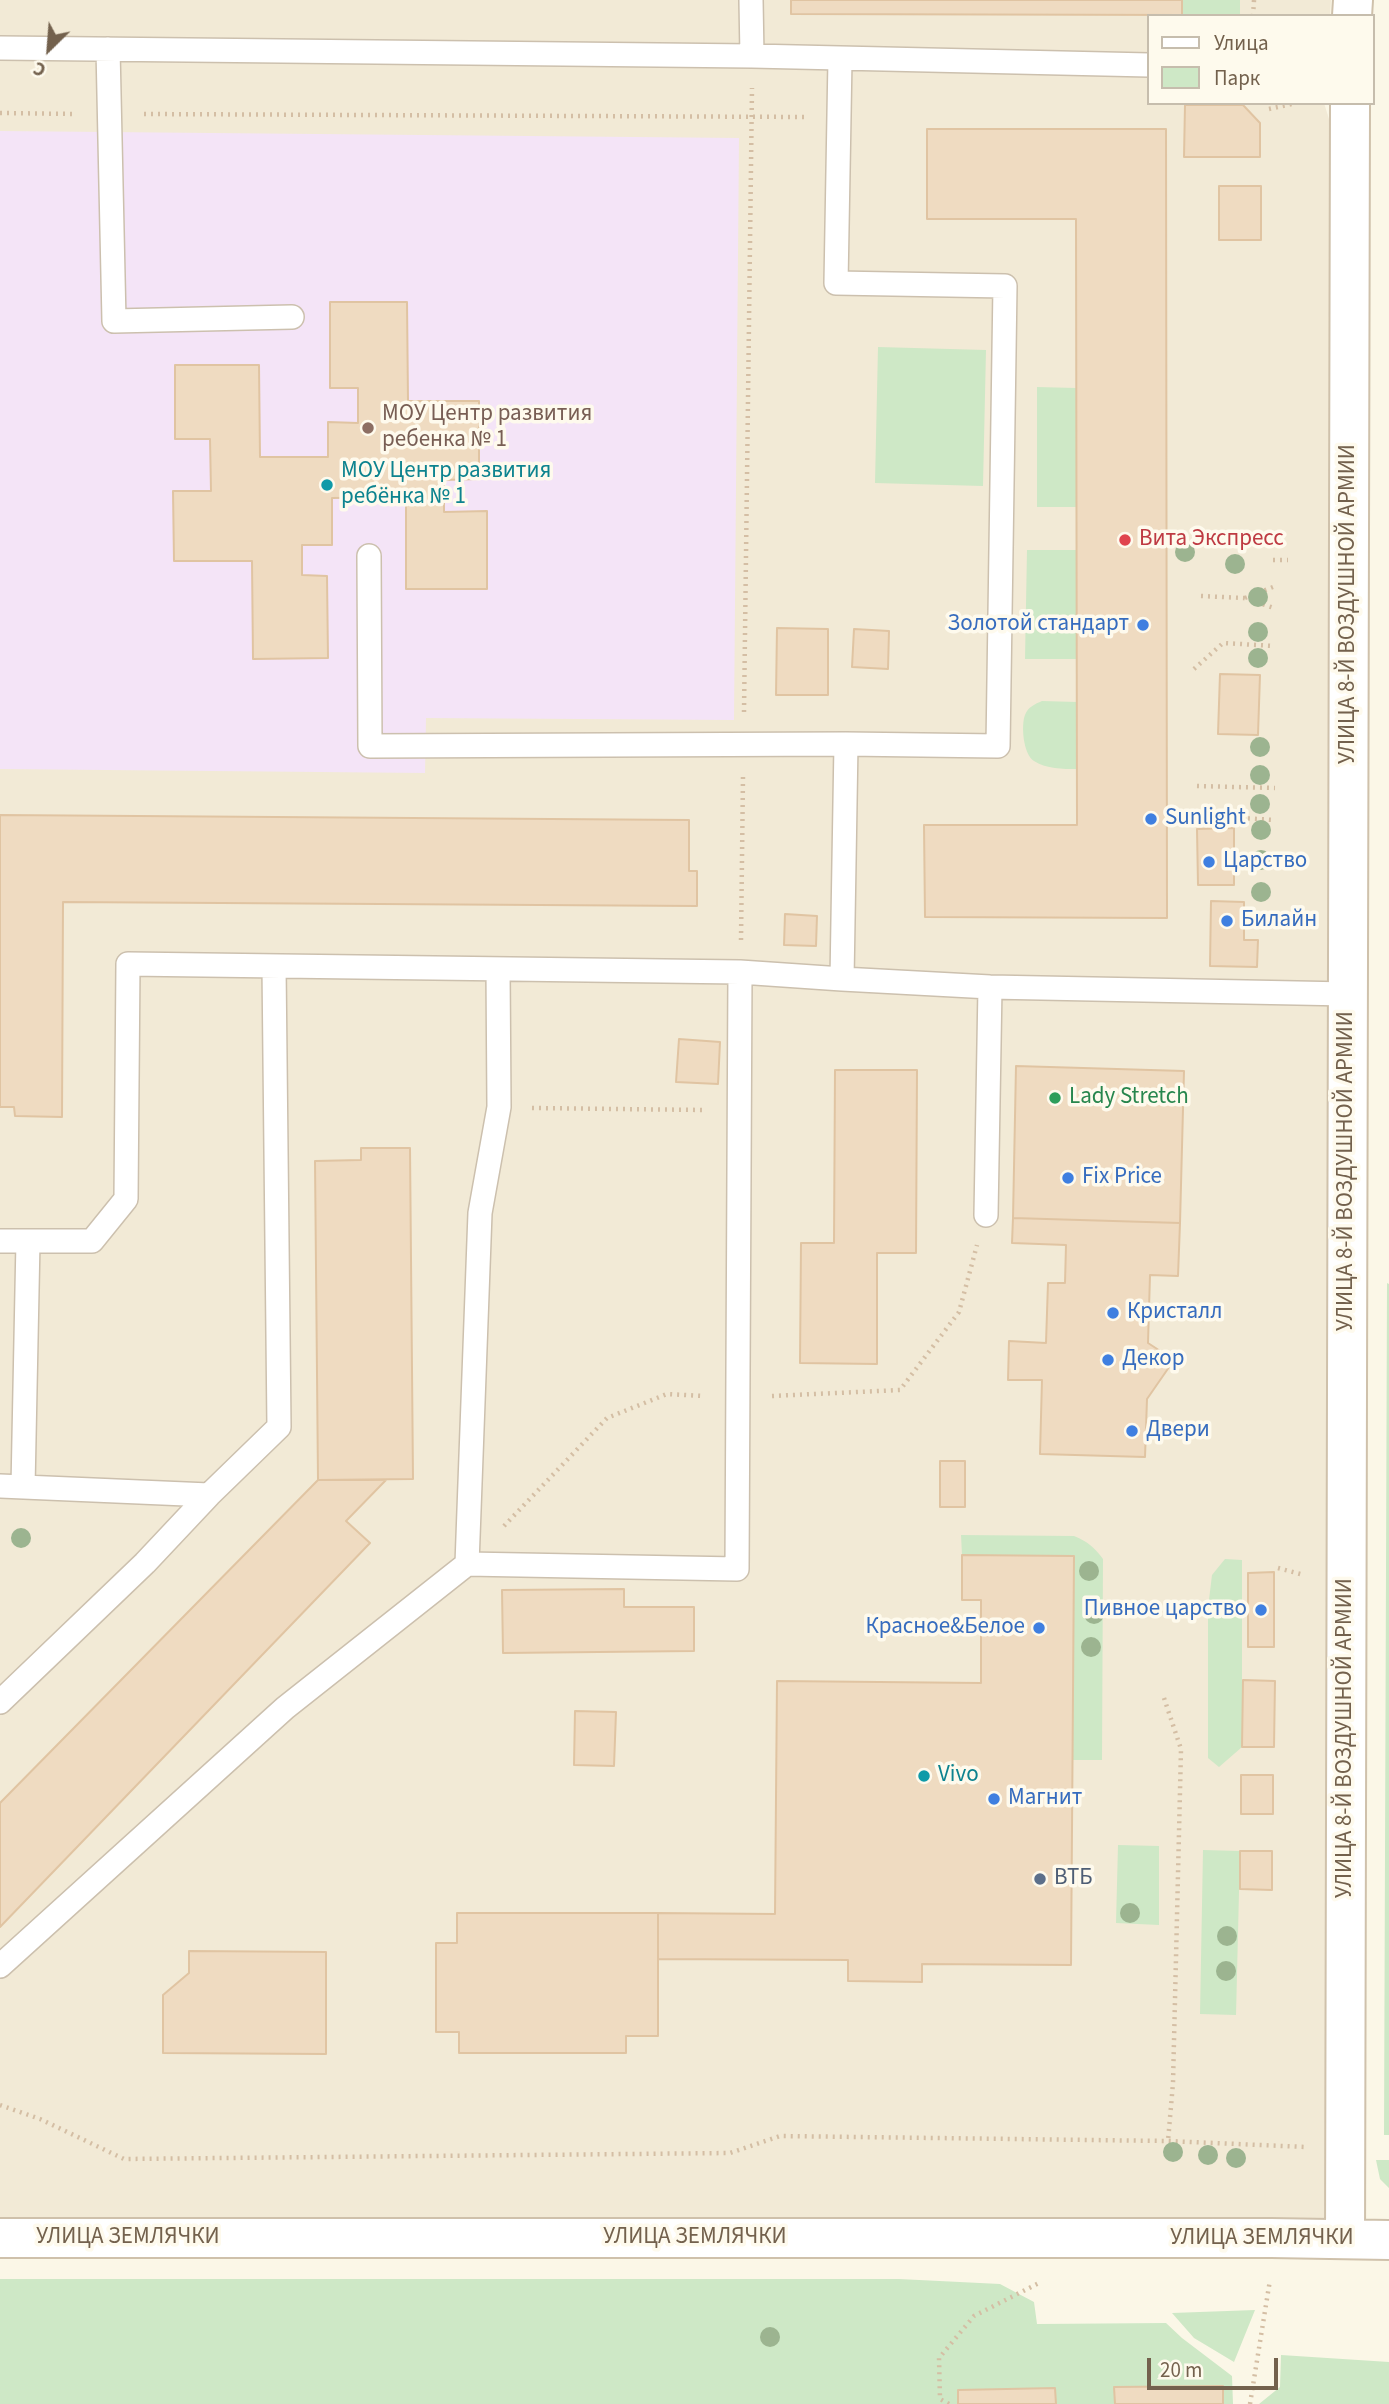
<!DOCTYPE html>
<meta charset="utf-8">
<style>
body{margin:0}
#map{position:relative;width:1389px;height:2404px;overflow:hidden;background:#fbf7e7;font-family:"Source Sans 3",sans-serif}
canvas{display:block}
.legend{position:absolute;left:1147px;top:14px;width:228px;height:91px;box-sizing:border-box;background:#fefaed;border:2px solid #c6bdad;margin:0;padding:9px 12px;list-style:none;font-size:21px;color:#73614d}
.legend li{display:flex;align-items:center;gap:14px;height:35px}
.legend b{width:35px;border:2px solid #c6bdad}
.north{position:absolute;left:14px;top:14px;width:70px;height:70px;-webkit-text-stroke:5px #fefaed;paint-order:stroke;rotate:205deg;font-size:19px;font-weight:700;line-height:28px;text-align:center;color:#73614d}
.north::after{content:'';display:block;margin:auto;width:24px;height:32px;background:#73614d;clip-path:polygon(50% 0,100% 100%,50% 72%,0 100%)}
.scale{position:absolute;left:1147px;top:2358px;width:131px;height:32px;box-sizing:border-box;border:4px solid #73614d;border-top:0;padding-left:9px;font-size:21px;line-height:24px;white-space:nowrap;color:#73614d;-webkit-text-stroke:5px #fefaed;paint-order:stroke}
</style>
<div id="map">
<canvas width="1389" height="2404"></canvas>
<ul class="legend">
<li><b style="height:9px;background:#fff"></b>Улица</li>
<li><b style="height:19px;background:#cee8c6"></b>Парк</li>
</ul>
<div class="north">С</div>
<div class="scale">20 m</div>
</div>
<script>
const g = document.querySelector('canvas').getContext('2d');
g.lineJoin = 'round';
function fill(path, color) {
  g.fillStyle = color;
  g.fill(path, 'evenodd');
}
function trace(path, color, width, dash) {
  g.strokeStyle = color;
  g.lineWidth = width;
  g.lineCap = dash ? 'butt' : 'round';
  g.setLineDash(dash || []);
  g.stroke(path);
}
function label(font, color, halo, rows, align = 'center') {
  g.font = font + ' "Source Sans 3",sans-serif';
  g.lineWidth = 7;
  g.setLineDash([]);
  g.textBaseline = 'middle';
  g.strokeStyle = halo;
  g.fillStyle = color;
  for (const [text, x, y, turn = 0] of rows) {
    g.save();
    g.translate(x, y);
    g.rotate((+turn || 0) * Math.PI / 180);
    g.textAlign = isNaN(turn) ? turn : align;
    if (halo) g.strokeText(text, 0, 0);
    g.fillText(text, 0, 0);
    g.restore();
  }
}
fill(new Path2D(`
 M 0,0 L 1331,0 L 1330,16 L 1149,16 L 1149,103 L 1324,103 L 1329,119 L 1350,561 L 1345,2239 L 0,2238 Z`), '#f2ead6');
fill(new Path2D(`
 M 0,131 L 739,138 L 734,720 L 426,718 L 425,773 L 0,769 Z`), '#f4e4f7');
fill(new Path2D(`
 M 1182,0 L 1240,0 L 1240,16 L 1182,16 Z
 M 878,347 L 986,350 L 983,486 L 875,483 Z
 M 1037,387 L 1076,388 L 1076,507 L 1037,507 Z
 M 1027,550 L 1076,550 L 1077,659 L 1025,659 Z
 M 1042,701 L 1077,702 L 1077,769 C 1062,769 1047,769 1034,761 C 1023,754 1021,725 1025,715 C 1028,707 1035,704 1042,701 Z
 M 1387,1283 L 1389,1284 L 1389,2135 L 1384,2135 Z
 M 961,1535 L 1074,1536 C 1087,1541 1095,1548 1103,1559 L 1102,1760 L 1072,1760 L 1074,1556 L 962,1555 Z
 M 1225,1559 L 1242,1560 L 1242,1747 L 1219,1767 L 1208,1758 L 1208,1608 L 1212,1575 Z
 M 1118,1845 L 1159,1846 L 1159,1925 L 1116,1923 Z
 M 1203,1850 L 1240,1851 L 1236,2015 L 1200,2014 Z
 M 1376,2160 L 1389,2160 L 1389,2188 L 1380,2179 Z
 M 0,2279 L 899,2279 L 1000,2284 L 1034,2302 L 1037,2324 L 1166,2323 L 1182,2338 L 1232,2376 L 1233,2404 L 0,2404 Z
 M 1255,2310 L 1234,2362 L 1194,2338 L 1172,2313 Z
 M 1281,2355 L 1389,2362 L 1389,2404 L 1259,2404 L 1280,2387 Z`), '#cee8c6');
const building = new Path2D(`
 M 791,0 L 1182,0 L 1182,15 L 791,14 Z
 M 1185,105 L 1243,105 L 1260,123 L 1260,157 L 1184,157 Z
 M 927,129 L 1166,129 L 1167,918 L 925,917 L 924,825 L 1077,825 L 1076,219 L 927,219 Z
 M 1219,186 L 1261,186 L 1261,240 L 1219,240 Z
 M 330,302 L 407,302 L 408,401 L 479,401 L 479,479 L 444,480 L 444,512 L 487,511 L 487,589 L 406,589 L 406,497 L 332,498 L 332,545 L 302,545 L 302,575 L 327,576 L 328,658 L 253,659 L 252,561 L 174,561 L 173,491 L 211,491 L 210,439 L 175,439 L 175,365 L 259,365 L 260,457 L 328,457 L 328,422 L 358,423 L 358,388 L 330,388 Z
 M 777,628 L 828,629 L 828,695 L 776,695 Z
 M 854,629 L 889,631 L 888,669 L 852,667 Z
 M 1220,674 L 1260,675 L 1258,735 L 1218,734 Z
 M 0,815 L 689,820 L 689,871 L 697,871 L 697,906 L 63,902 L 62,1117 L 15,1116 L 14,1107 L 0,1107 Z
 M 1234,828 L 1234,885 L 1198,885 L 1197,829 Z
 M 1211,901 L 1244,902 L 1244,940 L 1258,940 L 1257,967 L 1210,966 Z
 M 785,914 L 817,916 L 816,946 L 784,945 Z
 M 679,1039 L 720,1042 L 718,1084 L 676,1082 Z
 M 1016,1066 L 1184,1071 L 1180,1223 L 1013,1218 Z
 M 835,1070 L 917,1070 L 916,1253 L 877,1253 L 877,1364 L 800,1363 L 801,1243 L 834,1243 Z
 M 361,1148 L 410,1148 L 413,1479 L 318,1480 L 315,1161 L 361,1160 Z
 M 1013,1218 L 1180,1223 L 1178,1276 L 1150,1275 L 1148,1343 L 1174,1360 L 1147,1399 L 1145,1457 L 1040,1454 L 1042,1380 L 1008,1380 L 1009,1341 L 1046,1343 L 1048,1283 L 1065,1283 L 1066,1245 L 1012,1243 Z
 M 940,1461 L 965,1461 L 965,1507 L 940,1507 Z
 M 318,1480 L 386,1480 L 346,1521 L 370,1543 L 0,1927 L 0,1803 Z
 M 962,1555 L 1074,1556 L 1071,1965 L 922,1964 L 922,1982 L 848,1981 L 848,1960 L 658,1959 L 658,1913 L 775,1914 L 777,1681 L 981,1683 L 981,1600 L 962,1600 Z
 M 1274,1572 L 1274,1647 L 1248,1647 L 1248,1573 Z
 M 624,1589 L 624,1607 L 694,1607 L 694,1651 L 503,1653 L 502,1590 Z
 M 1243,1680 L 1275,1681 L 1274,1747 L 1242,1747 Z
 M 575,1711 L 616,1712 L 614,1766 L 574,1765 Z
 M 1241,1775 L 1273,1775 L 1273,1814 L 1241,1814 Z
 M 1240,1851 L 1272,1851 L 1272,1890 L 1240,1889 Z
 M 457,1913 L 658,1913 L 658,2036 L 626,2036 L 626,2053 L 459,2053 L 459,2032 L 436,2032 L 436,1943 L 457,1943 Z
 M 189,1951 L 326,1952 L 326,2054 L 163,2053 L 163,1995 L 189,1973 Z
 M 1223,2386 L 1223,2404 L 1115,2404 L 1114,2387 Z
 M 1055,2388 L 1056,2404 L 958,2404 L 958,2390 Z`);
fill(building, '#efdbc1');
trace(building, '#e0c4a2', 2);
const lane = new Path2D(`
 M 751,0 L 752,56 L 1149,65
 M 0,48 L 752,56
 M 108,49 L 114,321 L 292,317
 M 840,59 L 836,283 L 1005,286 L 998,746 L 846,744 L 842,979 L 990,987 L 1348,994
 M 369,556 L 370,746 L 846,744
 M 986,1215 L 990,987
 M 0,1241 L 92,1241 L 126,1199 L 128,964 L 740,972 L 842,979
 M 0,1486 L 209,1495 L 145,1563 L 0,1702
 M 23,1487 L 28,1241
 M 209,1495 L 279,1427 L 274,966
 M 467,1564 L 737,1569 L 740,972
 M 0,1966 L 285,1708 L 467,1564 L 480,1213 L 499,1107 L 498,969`);
const secondary = new Path2D(`
 M 1352,16 L 1353,0
 M 0,2238 L 1271,2238 L 1389,2240
 M 1345,2239 L 1350,103`);
trace(lane, '#ccc0ae', 26);
trace(secondary, '#cfc1ab', 42);
trace(new Path2D(`
 M 1253,16 L 1254,0
 M 1269,109 L 1296,103
 M 0,113 L 76,114
 M 144,114 L 804,117
 M 1273,560 L 1288,560
 M 1201,596 L 1244,598 L 1274,608
 M 1245,598 L 1273,587
 M 1194,669 L 1223,643 L 1274,646
 M 744,712 L 752,88
 M 1197,786 L 1275,788
 M 1206,816 L 1275,820
 M 741,940 L 743,777
 M 532,1108 L 705,1110
 M 772,1396 L 900,1390 L 959,1312 L 977,1245
 M 504,1526 L 607,1418 L 667,1394 L 704,1396
 M 1278,1568 L 1304,1575
 M 1164,1698 L 1181,1749 L 1173,2083 L 1168,2141
 M 0,2105 L 40,2119 L 124,2159 L 730,2153 L 780,2136 L 1168,2141 L 1306,2147
 M 949,2404 L 940,2399 L 939,2358 L 974,2316 L 1041,2282
 M 1250,2404 L 1270,2280`), '#d4bea4', 4.5, [2, 5]);
trace(lane, '#fff', 23);
trace(secondary, '#fff', 38);
g.fillStyle = '#9cb490';
for (const [x, y] of [
 [1185,552],
 [1235,564],
 [1258,597],
 [1258,632],
 [1258,658],
 [1260,747],
 [1260,775],
 [1260,804],
 [1261,830],
 [1261,860],
 [1261,892],
 [21,1538],
 [1089,1571],
 [1094,1614],
 [1091,1647],
 [1130,1913],
 [1227,1936],
 [1226,1971],
 [1173,2152],
 [1208,2155],
 [1236,2158],
 [770,2337]
]) {
  g.beginPath();
  g.arc(x, y, 10, 0, 2 * Math.PI);
  g.fill();
}
for (const [x, y, r, color] of [
 [368,428,7,"#8d6e63"],
 [327,485,7,"#0f9aa8"],
 [1125,540,7,"#e0444e"],
 [1143,625,7,"#3f7fe0"],
 [1151,819,7,"#3f7fe0"],
 [1209,862,7,"#3f7fe0"],
 [1227,921,7,"#3f7fe0"],
 [1055,1098,7,"#2e9e5b"],
 [1068,1178,7,"#3f7fe0"],
 [1113,1313,7,"#3f7fe0"],
 [1108,1360,7,"#3f7fe0"],
 [1132,1431,7,"#3f7fe0"],
 [1261,1610,7,"#3f7fe0"],
 [1039,1628,7,"#3f7fe0"],
 [924,1776,7,"#0f9aa8"],
 [994,1799,7,"#3f7fe0"],
 [1040,1879,7,"#5c6f8a"]
]) {
  const dot = new Path2D();
  dot.arc(x, y, r, 0, 2 * Math.PI);
  g.fillStyle = color;
  g.fill(dot);
  trace(dot, '#fefaed', 2.5);
}
label('23px', '#785e54', '#fefaed', [
 ["МОУ Центр развития",382,415],
 ["ребенка № 1",382,441]
], 'left');
label('23px', '#0d838f', '#fefaed', [
 ["МОУ Центр развития",341,472],
 ["ребёнка № 1",341,498],
 ["Vivo",938,1776]
], 'left');
label('23px', '#be3a42', '#fefaed', [
 ["Вита Экспресс",1139,540]
], 'left');
label('23px', '#73614d', '#fefaed', [
 ["УЛИЦА 8-Й ВОЗДУШНОЙ АРМИИ",1349,604,-90],
 ["УЛИЦА 8-Й ВОЗДУШНОЙ АРМИИ",1347,1171,-90],
 ["УЛИЦА 8-Й ВОЗДУШНОЙ АРМИИ",1346,1738,-90],
 ["УЛИЦА ЗЕМЛЯЧКИ",128,2238],
 ["УЛИЦА ЗЕМЛЯЧКИ",695,2238],
 ["УЛИЦА ЗЕМЛЯЧКИ",1262,2239]
]);
label('23px', '#366cbe', '#fefaed', [
 ["Золотой стандарт",1129,625,"right"],
 ["Sunlight",1165,819],
 ["Царство",1223,862],
 ["Билайн",1241,921],
 ["Fix Price",1082,1178],
 ["Кристалл",1127,1313],
 ["Декор",1122,1360],
 ["Двери",1146,1431],
 ["Пивное царство",1247,1610,"right"],
 ["Красное&Белое",1025,1628,"right"],
 ["Магнит",1008,1799]
], 'left');
label('23px', '#27864d', '#fefaed', [
 ["Lady Stretch",1069,1098]
], 'left');
label('23px', '#4e5e75', '#fefaed', [
 ["ВТБ",1054,1879]
], 'left');
</script>
